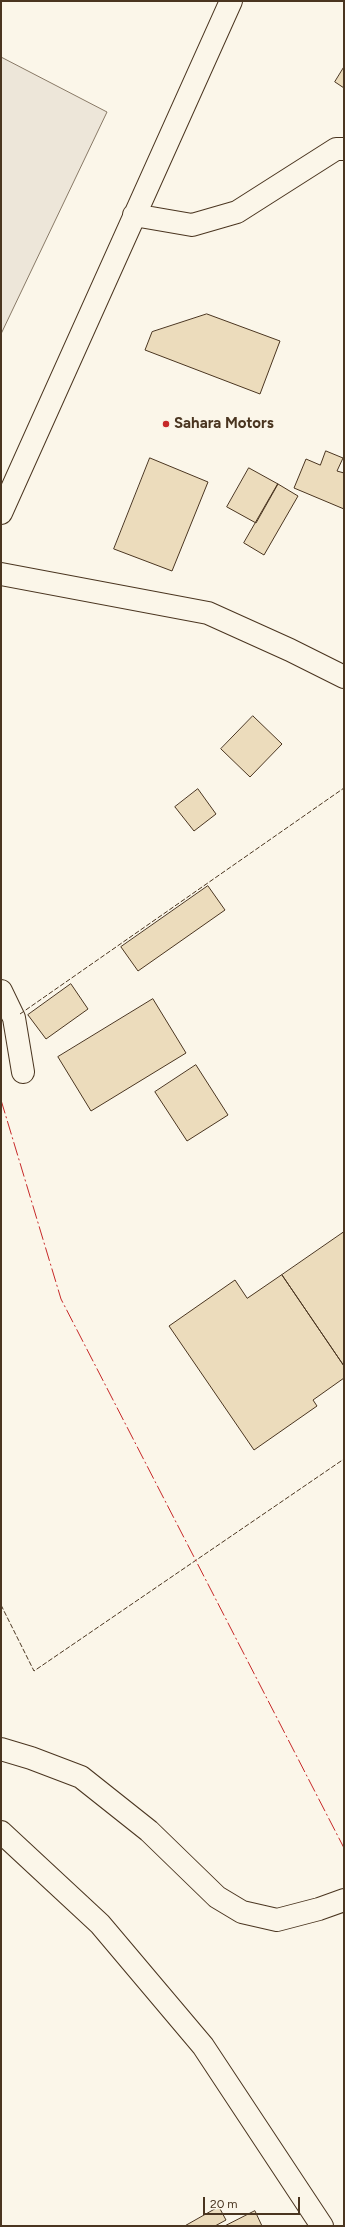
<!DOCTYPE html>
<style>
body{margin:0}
#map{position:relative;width:345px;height:2227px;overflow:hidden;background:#fbf6e9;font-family:Figtree,sans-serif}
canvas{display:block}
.frame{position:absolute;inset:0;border:2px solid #4a3520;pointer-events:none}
.scale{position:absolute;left:203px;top:2197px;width:97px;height:18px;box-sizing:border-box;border:2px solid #4a3520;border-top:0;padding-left:5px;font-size:12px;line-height:14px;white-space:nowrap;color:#4a3520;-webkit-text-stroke:3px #fbf6e9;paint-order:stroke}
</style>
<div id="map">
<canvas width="345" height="2227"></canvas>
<div class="frame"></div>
<div class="scale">20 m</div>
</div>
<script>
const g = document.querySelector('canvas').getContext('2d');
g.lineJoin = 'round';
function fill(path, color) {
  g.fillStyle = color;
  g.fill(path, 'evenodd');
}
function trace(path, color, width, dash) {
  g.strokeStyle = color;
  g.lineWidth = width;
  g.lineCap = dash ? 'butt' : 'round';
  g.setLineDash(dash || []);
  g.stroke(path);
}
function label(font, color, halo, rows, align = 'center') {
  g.font = font + ' Figtree,sans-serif';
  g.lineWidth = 3;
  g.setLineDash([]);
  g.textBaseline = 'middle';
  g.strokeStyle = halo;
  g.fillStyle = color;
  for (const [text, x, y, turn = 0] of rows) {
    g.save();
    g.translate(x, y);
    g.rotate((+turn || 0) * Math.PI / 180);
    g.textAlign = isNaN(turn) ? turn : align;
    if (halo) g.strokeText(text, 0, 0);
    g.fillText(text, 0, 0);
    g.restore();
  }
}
const green = new Path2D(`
 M 1,57 L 107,112 L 1,334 Z`);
fill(green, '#ede6d9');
trace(green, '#887966', 1);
const building = new Path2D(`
 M 344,67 L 344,88 L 335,82 Z
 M 207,314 L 280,341 L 260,394 L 145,350 L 152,332 Z
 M 326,451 L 343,458 L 337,471 L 344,473 L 344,509 L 294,488 L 306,459 L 320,465 Z
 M 150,458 L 208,482 L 172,571 L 114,549 Z
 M 249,468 L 278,484 L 256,523 L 227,507 Z
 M 278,484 L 298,496 L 264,555 L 244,543 Z
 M 253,716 L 282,744 L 250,777 L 221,749 Z
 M 198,789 L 216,814 L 194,831 L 175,807 Z
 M 208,886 L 225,910 L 138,971 L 121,947 Z
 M 71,984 L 88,1009 L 46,1039 L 28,1015 Z
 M 153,999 L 186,1053 L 91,1111 L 58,1057 Z
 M 196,1065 L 228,1115 L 187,1141 L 155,1092 Z
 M 344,1232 L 344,1366 L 282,1275 Z
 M 282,1275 L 344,1366 L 344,1378 L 313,1400 L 317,1406 L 254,1450 L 169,1326 L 235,1280 L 247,1298 Z
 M 219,2207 L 226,2220 L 215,2226 L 185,2226 Z
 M 255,2211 L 262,2226 L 225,2226 Z`);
fill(building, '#ecdcbc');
trace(building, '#4a3520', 1);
const minor = new Path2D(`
 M 134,215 L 192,225 L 237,212 L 336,149 L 344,149
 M 1,513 L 231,1
 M 1,574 L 208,613 L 290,650 L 344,677
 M 1,991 L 14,1018 L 23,1072
 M 1,1749 L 31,1758 L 81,1777 L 149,1831 L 217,1897 L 242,1912 L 277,1920 L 319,1909 L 344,1900
 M 1,1832 L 100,1924 L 203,2046 L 322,2226`);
trace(minor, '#4a3520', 24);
trace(minor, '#fbf6e9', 22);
trace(new Path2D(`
 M 20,1014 L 344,788
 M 1,1605 L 34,1671 L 344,1459`), '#4a3520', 1, [5, 2]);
trace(new Path2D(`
 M 1,1100 L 61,1299 L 344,1848`), '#c62828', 1, [14, 3, 2, 3]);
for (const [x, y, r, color] of [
 [166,424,4,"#c62828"]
]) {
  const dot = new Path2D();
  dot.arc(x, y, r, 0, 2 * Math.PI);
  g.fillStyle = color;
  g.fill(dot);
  trace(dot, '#fbf6e9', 1.5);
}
label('bold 15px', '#4a3520', '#fbf6e9', [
 ["Sahara Motors",174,424]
], 'left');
</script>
